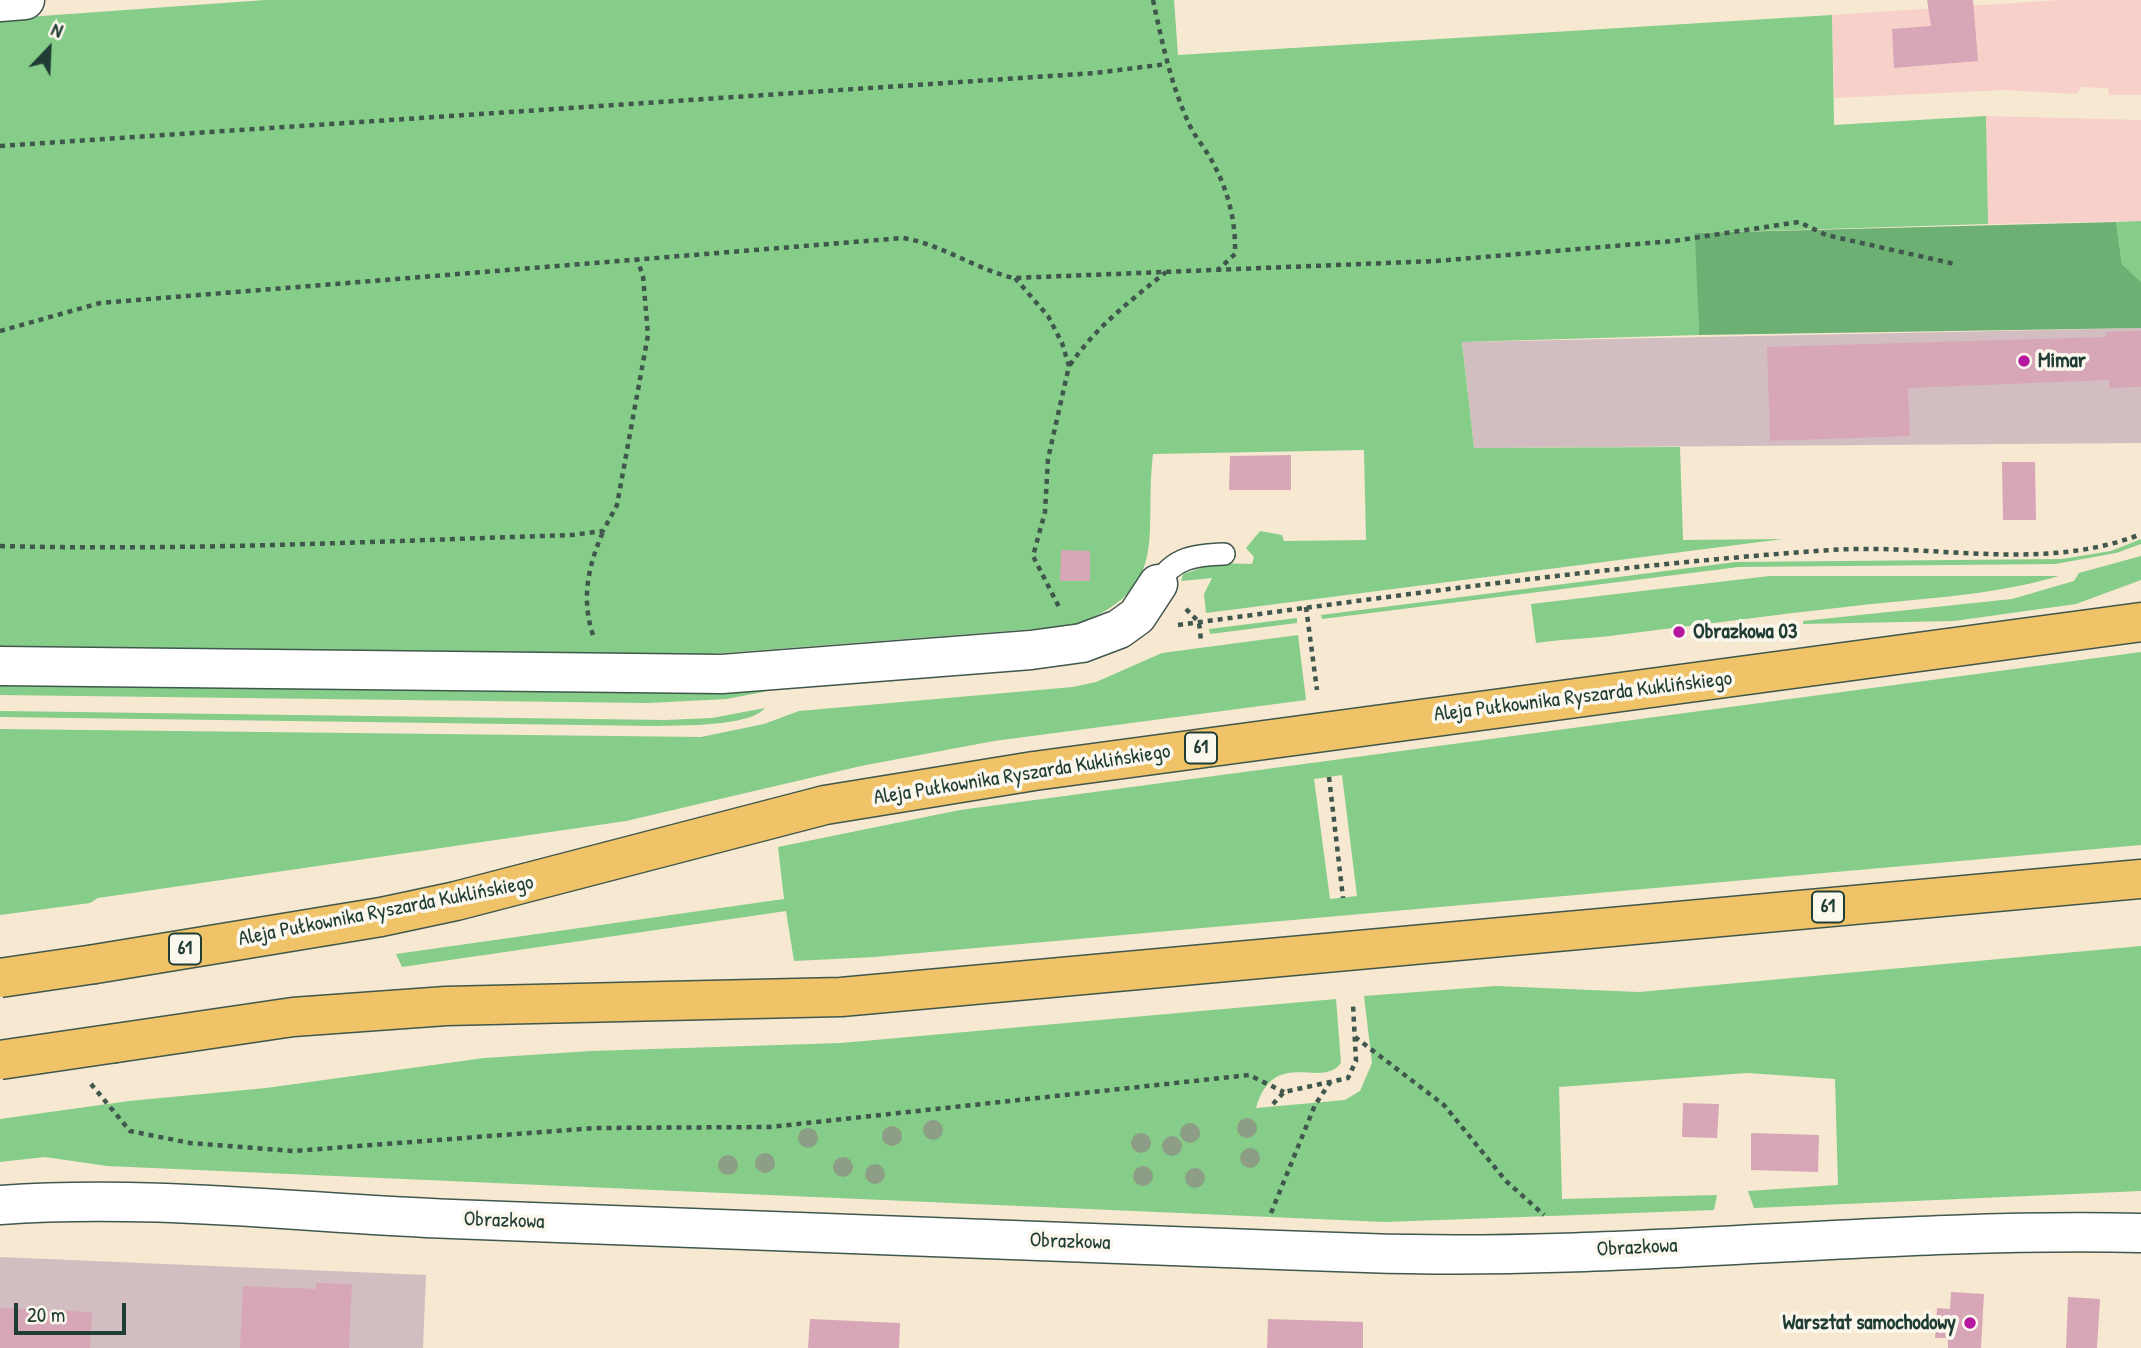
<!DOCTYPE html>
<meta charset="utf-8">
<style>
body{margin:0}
#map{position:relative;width:2141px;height:1348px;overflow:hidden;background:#f6e8d1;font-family:"Patrick Hand",sans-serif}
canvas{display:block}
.north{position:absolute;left:14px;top:14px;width:70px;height:70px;-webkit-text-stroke:5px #fbf7ec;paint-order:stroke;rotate:23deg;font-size:19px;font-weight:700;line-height:28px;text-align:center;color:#1f3d34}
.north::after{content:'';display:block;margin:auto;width:24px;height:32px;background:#1f3d34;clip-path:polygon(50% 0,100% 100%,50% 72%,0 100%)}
.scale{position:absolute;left:14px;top:1303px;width:112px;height:32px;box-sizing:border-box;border:4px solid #1f3d34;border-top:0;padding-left:9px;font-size:21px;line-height:24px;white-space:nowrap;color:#1f3d34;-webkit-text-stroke:5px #fbf7ec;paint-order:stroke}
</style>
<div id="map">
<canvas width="2141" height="1348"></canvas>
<div class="north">N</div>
<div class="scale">20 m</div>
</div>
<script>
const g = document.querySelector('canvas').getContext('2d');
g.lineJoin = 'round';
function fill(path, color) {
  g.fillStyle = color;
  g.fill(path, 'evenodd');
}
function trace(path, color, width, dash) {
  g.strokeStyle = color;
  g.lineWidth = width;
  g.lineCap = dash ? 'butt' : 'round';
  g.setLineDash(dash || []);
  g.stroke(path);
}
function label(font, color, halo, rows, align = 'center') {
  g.font = font + ' "Patrick Hand",sans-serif';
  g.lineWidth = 7;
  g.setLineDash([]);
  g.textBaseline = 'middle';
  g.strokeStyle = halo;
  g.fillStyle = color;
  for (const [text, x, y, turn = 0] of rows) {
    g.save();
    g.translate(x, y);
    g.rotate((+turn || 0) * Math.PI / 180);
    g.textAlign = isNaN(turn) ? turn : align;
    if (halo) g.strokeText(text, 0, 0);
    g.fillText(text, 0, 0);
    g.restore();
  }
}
fill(new Path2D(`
 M 2060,0 L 2141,0 L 2141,95 L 2109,95 L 2108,88 L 2081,87 L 2077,94 L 2003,90 L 1834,98 L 1832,15 Z
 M 1986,116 L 2141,120 L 2141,221 L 1988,224 Z`), '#f7d0c9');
fill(new Path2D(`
 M 2141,328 L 2141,443 L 1474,448 L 1462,342 Z
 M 0,1257 L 426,1275 L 423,1348 L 0,1348 Z`), '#d2bec1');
fill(new Path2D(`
 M 265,0 L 1174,0 L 1178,55 L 1832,15 L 1834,125 L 1986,116 L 1988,224 L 1696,233 L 1699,335 L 1462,342 L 1474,448 L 1680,447 L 1683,540 L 1783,539 L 1206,613 L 1204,594 L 1212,578 L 1181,581 L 1183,574 L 1217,563 L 1252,564 L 1254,557 L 1246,548 L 1260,531 L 1282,535 L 1284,541 L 1366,540 L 1364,450 L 1153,454 C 1143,539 1173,588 1073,626 L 633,660 L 0,650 L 0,19 Z
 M 2141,221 L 2141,282 L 2122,264 L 2116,222 Z
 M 2141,539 L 2141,544 L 2116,553 L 2055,564 L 1739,567 L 1322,619 L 1321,615 L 1736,562 L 2062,559 L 2111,551 Z
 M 2141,556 L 2141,580 L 2076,604 L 1954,621 L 1803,624 L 1803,621 L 2012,599 L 2074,581 L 2079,573 Z
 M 1770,576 L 2059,576 C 1991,596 1923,598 1854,606 C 1772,615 1691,626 1610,636 C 1585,639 1561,639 1536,643 L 1531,604 Z
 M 1297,618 L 1297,623 L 1210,634 L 1209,629 Z
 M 1298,635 L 1306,700 L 994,741 L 861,766 L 626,821 L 98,898 L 90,903 L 0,915 L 0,729 L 701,737 L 764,724 L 799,711 L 1073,687 L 1096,682 L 1162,653 Z
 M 2141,652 L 2141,845 L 874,957 L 794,961 L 786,911 L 402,967 L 396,954 L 784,899 L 778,847 L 960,810 ZM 1342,775 L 1357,896 L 1330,899 L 1314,779 Z
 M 0,684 L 660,693 L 776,686 L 773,690 L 727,699 L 648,703 L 0,695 Z
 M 765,708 C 749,727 681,725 656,726 L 0,717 L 0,711 L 665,720 L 712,718 Z
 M 2141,946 L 2141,1191 L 1754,1208 L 1748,1191 L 1838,1185 L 1835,1079 L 1747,1073 L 1559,1087 L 1562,1199 L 1717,1195 L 1714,1210 L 1385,1222 L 107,1166 L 45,1157 L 0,1162 L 0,1119 L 129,1101 L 266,1088 L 484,1058 L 591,1051 L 841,1043 L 1336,999 L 1341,1063 C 1322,1090 1274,1046 1256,1108 L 1345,1100 L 1360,1091 L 1372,1063 L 1364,996 L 1496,986 L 1639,992 Z`), '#85cd88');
fill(new Path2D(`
 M 2116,222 L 2122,264 L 2141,282 L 2141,328 L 1699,335 L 1695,233 Z`), '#6cb074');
fill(new Path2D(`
 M 1927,0 L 1973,0 L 1978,61 L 1894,68 L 1892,29 L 1931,26 Z
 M 2141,331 L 2141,387 L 2109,388 L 2109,380 L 1908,388 L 1910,436 L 1770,441 L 1767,347 L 2106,337 L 2106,332 Z
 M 1291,455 L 1291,490 L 1229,490 L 1230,456 Z
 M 2002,462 L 2035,462 L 2036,520 L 2003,520 Z
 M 1061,550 L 1090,551 L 1090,581 L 1060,581 Z
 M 1683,1103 L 1719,1104 L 1717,1138 L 1682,1137 Z
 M 1751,1133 L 1819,1135 L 1818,1172 L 1751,1170 Z
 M 316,1283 L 352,1284 L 349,1348 L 240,1348 L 243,1286 L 316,1289 Z
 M 1951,1292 L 1984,1294 L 1981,1348 L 1948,1348 L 1948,1338 L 1935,1338 L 1937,1308 L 1950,1309 Z
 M 2068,1297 L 2100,1299 L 2097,1348 L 2066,1348 Z
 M 0,1308 L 92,1312 L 90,1348 L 0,1348 Z
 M 810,1319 L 900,1323 L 899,1348 L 808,1348 Z
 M 1268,1319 L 1363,1322 L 1363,1348 L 1267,1348 Z`), '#d7a7b7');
const lane = new Path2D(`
 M 1158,584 C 1173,557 1196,555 1224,554`);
const street = new Path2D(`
 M 0,2 L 25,0
 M 0,666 L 722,674 L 1031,650 L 1082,643 L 1119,629 L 1137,616 L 1158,584
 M 0,1205 C 150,1194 302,1213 452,1219 C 756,1230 1061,1243 1366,1253 C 1624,1262 1883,1227 2141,1233`);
const primary = new Path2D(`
 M 95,964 L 381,917 L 456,901 L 825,805 L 1034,771 L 2141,622
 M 116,1043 L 293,1017 L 446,1006 L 841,997 L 2141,879`);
trace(lane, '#3f574c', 24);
trace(street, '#3f574c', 41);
trace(primary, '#3f574c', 41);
trace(new Path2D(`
 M 1153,0 C 1162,42 1171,85 1189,124 C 1195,137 1205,148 1212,161 C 1228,190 1236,221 1235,254 L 1219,269
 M 0,146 L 1095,73 L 1167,64
 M 1015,278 L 1048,316 L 1062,343 L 1069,366 L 1048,459 L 1045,512 L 1033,556 L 1060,609
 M 0,331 L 100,303 L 903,238 C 941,244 975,269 1014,278 L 1436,261 L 1673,241 L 1799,222 L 1826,235 L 1955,264
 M 1070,365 C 1096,327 1130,301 1166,272
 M 0,546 C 190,551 382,541 572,535 L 603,531 L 617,505 L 648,335 L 643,276 L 637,259
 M 1306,607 L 1317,690
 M 1186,609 L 1199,622 L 1201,641
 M 1178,625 C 1395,596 1612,565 1831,550 C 1933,543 2043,573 2141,534
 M 593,635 C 581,599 588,566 603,532
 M 1329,777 L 1343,898
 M 1355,1037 L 1444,1105 L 1506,1181 L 1544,1215
 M 91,1084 L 130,1131 L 190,1143 L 293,1151 L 595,1128 L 770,1127 L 1249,1075 L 1284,1092
 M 1273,1104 L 1284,1092 L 1348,1078 L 1356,1061 L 1353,1005
 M 1271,1213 L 1315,1105 L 1331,1081`), '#3f574c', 4.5, [5, 5]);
trace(lane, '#fff', 21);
trace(street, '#fff', 38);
trace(primary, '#f1c369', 38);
const primaryBridge = new Path2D(`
 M 0,978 L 95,964
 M 0,1060 L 116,1043`);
trace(primaryBridge, '#3f574c', 41, []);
trace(primaryBridge, '#f1c369', 38);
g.fillStyle = '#8e9e86';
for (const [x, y] of [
 [1247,1128],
 [933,1130],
 [1190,1133],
 [892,1136],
 [808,1138],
 [1141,1143],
 [1172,1146],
 [1250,1158],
 [765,1163],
 [728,1165],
 [843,1167],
 [875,1174],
 [1143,1176],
 [1195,1178]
]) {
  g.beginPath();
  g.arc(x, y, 10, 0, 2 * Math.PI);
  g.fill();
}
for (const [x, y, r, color] of [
 [2024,361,7,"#b5179e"],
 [1679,632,7,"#b5179e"],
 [1970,1323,7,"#b5179e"]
]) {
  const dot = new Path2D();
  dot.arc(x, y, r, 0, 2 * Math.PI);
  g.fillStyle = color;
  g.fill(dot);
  trace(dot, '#fbf7ec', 2.5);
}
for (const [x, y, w] of [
 [1201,748,32],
 [1828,907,32],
 [185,949,32]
]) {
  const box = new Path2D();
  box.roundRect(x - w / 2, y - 15.5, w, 31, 5);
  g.fillStyle = '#fbf7ec';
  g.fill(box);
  trace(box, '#1f3d34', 2);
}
label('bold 19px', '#1f3d34', null, [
 ["61",1201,748],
 ["61",1828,907],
 ["61",185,949]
]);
label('bold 21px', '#1f3d34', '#fbf7ec', [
 ["Mimar",2038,361],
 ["Obrazkowa 03",1693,632],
 ["Warsztat samochodowy",1956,1323,"right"]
], 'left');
label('21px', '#1f3d34', '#fbf7ec', [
 ["Aleja Pułkownika Ryszarda Kuklińskiego",1583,697,-7],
 ["Aleja Pułkownika Ryszarda Kuklińskiego",1022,775,-9],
 ["Aleja Pułkownika Ryszarda Kuklińskiego",386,911,-11],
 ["Obrazkowa",504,1221,2],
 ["Obrazkowa",1070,1242,2],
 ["Obrazkowa",1637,1248,-3]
]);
</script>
